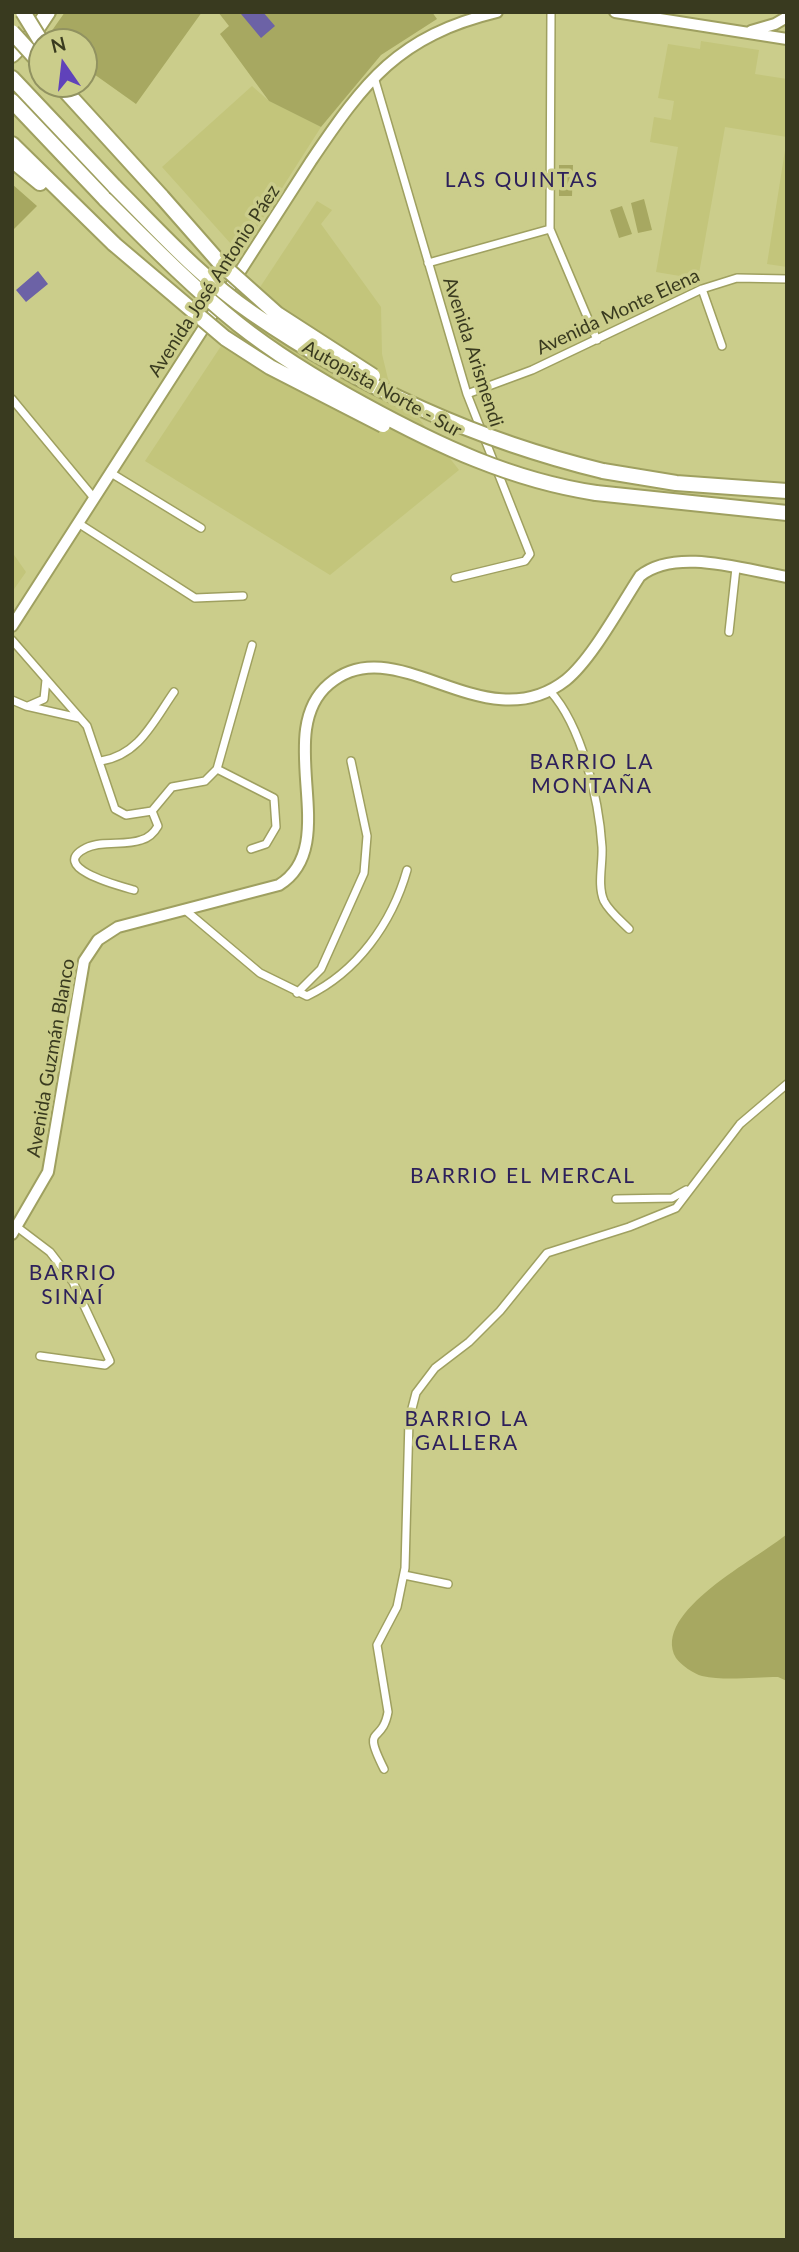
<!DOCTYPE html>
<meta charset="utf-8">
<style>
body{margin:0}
#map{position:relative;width:799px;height:2252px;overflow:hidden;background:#cbcd8b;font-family:Lato,sans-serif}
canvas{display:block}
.frame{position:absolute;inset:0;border:14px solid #393a1f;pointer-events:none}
.north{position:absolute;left:28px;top:28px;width:70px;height:70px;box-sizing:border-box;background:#cbcd8b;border:2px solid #919260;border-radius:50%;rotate:346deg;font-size:19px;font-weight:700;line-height:28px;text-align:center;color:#393a1f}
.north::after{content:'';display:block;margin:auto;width:24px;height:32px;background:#6042ba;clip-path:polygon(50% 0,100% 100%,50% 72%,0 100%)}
</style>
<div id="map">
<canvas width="799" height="2252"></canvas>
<div class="frame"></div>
<div class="north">N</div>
</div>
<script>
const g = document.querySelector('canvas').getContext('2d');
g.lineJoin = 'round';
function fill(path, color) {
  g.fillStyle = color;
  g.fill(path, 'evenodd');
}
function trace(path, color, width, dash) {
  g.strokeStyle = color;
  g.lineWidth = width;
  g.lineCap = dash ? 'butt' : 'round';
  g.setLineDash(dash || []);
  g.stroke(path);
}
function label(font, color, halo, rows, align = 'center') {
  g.font = font + ' Lato,sans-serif';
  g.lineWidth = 7;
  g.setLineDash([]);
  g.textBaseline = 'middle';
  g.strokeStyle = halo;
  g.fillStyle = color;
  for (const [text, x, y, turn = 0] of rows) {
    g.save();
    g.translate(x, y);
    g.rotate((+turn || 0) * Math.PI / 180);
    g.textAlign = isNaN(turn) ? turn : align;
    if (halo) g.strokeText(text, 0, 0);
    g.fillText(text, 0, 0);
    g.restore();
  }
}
fill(new Path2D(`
 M 701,41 L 759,50 L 755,74 L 787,79 L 787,137 L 725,127 L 698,279 L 656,272 L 678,147 L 650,142 L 654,117 L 671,120 L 674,101 L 658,98 L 668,44 L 700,49 Z
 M 252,86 L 269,101 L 321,127 L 240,254 L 162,167 Z
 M 786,144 L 787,145 L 787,267 L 767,264 Z
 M 317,201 L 332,210 L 321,224 L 381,307 L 382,354 L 388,379 L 459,470 L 330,575 L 145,461 Z
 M 12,552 L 26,572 L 12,592 Z`), '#c3c57b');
fill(new Path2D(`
 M 65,12 L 202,12 L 136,104 L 84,67 L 84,42 L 46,39 Z
 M 218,12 L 432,12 L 437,19 L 381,55 L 321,127 L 269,101 L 220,34 L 229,26 Z
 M 573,165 L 572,196 L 559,196 L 559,165 Z
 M 12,184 L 37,206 L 12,231 Z
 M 644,199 L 652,230 L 638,233 L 631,203 Z
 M 622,206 L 632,234 L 619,238 L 610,210 Z
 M 787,1534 L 787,1681 L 778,1677 C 755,1677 725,1681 702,1676 C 694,1674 681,1665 676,1658 C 650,1612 759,1558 787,1534 Z`), '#a7a861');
fill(new Path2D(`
 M 243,12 L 263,12 L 275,26 L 261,38 L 241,14 Z
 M 38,271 L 48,284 L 26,302 L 16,290 Z`), '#6c62a6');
const street = new Path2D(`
 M 551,12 L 550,229 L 597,340
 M 374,77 L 467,394 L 530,554 L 525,561 L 455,578
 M 428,263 L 550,229
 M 702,289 L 722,346
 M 467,394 L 532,370 L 702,289 L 737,278 L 787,279
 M 12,399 L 94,498
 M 111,473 L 201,528
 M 78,523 L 195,598 L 243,596
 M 729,632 L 736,568
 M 12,640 L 87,726 L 115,809 L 126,815 L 152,811 L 158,826 C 154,833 149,838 141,840 C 125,846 102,840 86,848 C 46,868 124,887 134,890
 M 550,691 C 582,726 599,800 602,847 C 603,864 597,885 604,901 C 609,911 621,921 629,929
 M 12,700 L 26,706 L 79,718
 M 28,706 L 44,699 L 46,680
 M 101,761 C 139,755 153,722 174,692
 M 217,769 L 274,798 L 276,827 L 266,844 L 251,849
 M 152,811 L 172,787 L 205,781 L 217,769 L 252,645
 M 184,909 L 260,973 L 307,996 C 357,972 392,923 407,870
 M 297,993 L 321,969 L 364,873 L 367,836 L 351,761
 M 616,1199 L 672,1198 L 686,1190
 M 17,1227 L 50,1252 L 73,1282 L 110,1361 L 105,1365 L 40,1356
 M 404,1575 L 448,1584
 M 384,1769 C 361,1723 382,1746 388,1712 L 377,1645 L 397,1607 L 405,1568 L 409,1420 L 416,1393 L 435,1368 L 469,1342 L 500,1311 L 547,1253 L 629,1227 L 676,1208 L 740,1124 L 787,1084`);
const secondary = new Path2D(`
 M 615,12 L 787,39
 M 751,31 L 775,24 L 787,17
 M 12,626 L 311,161 C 365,81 398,36 497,12
 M 12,1234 L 48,1172 L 84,961 L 98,940 L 118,927 L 279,885 C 344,845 271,733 329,684 C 396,626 484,744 566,680 C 592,659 621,605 640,576 C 676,547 744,570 787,577`);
const highway = new Path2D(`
 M 12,55 L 34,33 L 48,12
 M 12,78 L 115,187
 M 59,84 L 162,197
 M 12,101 L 106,200
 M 12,144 L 114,244
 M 12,160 L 40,183
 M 603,471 L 676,483 L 787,491
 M 596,493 L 787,513`);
trace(street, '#9fa060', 10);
trace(secondary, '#9fa060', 14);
trace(highway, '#9fa060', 18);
trace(street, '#fff', 7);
trace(secondary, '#fff', 10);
trace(highway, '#fff', 14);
const highwayBridge = new Path2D(`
 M 23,12 L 42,43
 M 12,32 L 42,65
 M 115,187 C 158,230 201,278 252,313 C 361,388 475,440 603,471
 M 162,197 L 220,263 L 277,314 L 373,376
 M 106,200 C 149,243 191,286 238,324 C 277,355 320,381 364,405 C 439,446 511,480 596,493
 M 114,244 L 225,338 L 270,367 L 383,425`);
trace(highwayBridge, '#9fa060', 18, []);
trace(highwayBridge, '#fff', 14);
label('19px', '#393a1f', '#cbcd8b', [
 ["Avenida José Antonio Páez",214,281,-57],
 ["Avenida Monte Elena",618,312,-25],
 ["Avenida Arismendi",473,352,72],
 ["Autopista Norte - Sur",382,389,29],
 ["Avenida Guzmán Blanco",51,1058,-80]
]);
g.letterSpacing = '2px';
label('21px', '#2d205b', '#cbcd8b', [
 ["LAS QUINTAS",522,180],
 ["BARRIO LA",592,762],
 ["MONTAÑA",592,786],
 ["BARRIO EL MERCAL",523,1176],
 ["BARRIO",73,1273],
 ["SINAÍ",73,1297],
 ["BARRIO LA",467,1419],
 ["GALLERA",467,1443]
]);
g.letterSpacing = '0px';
</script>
